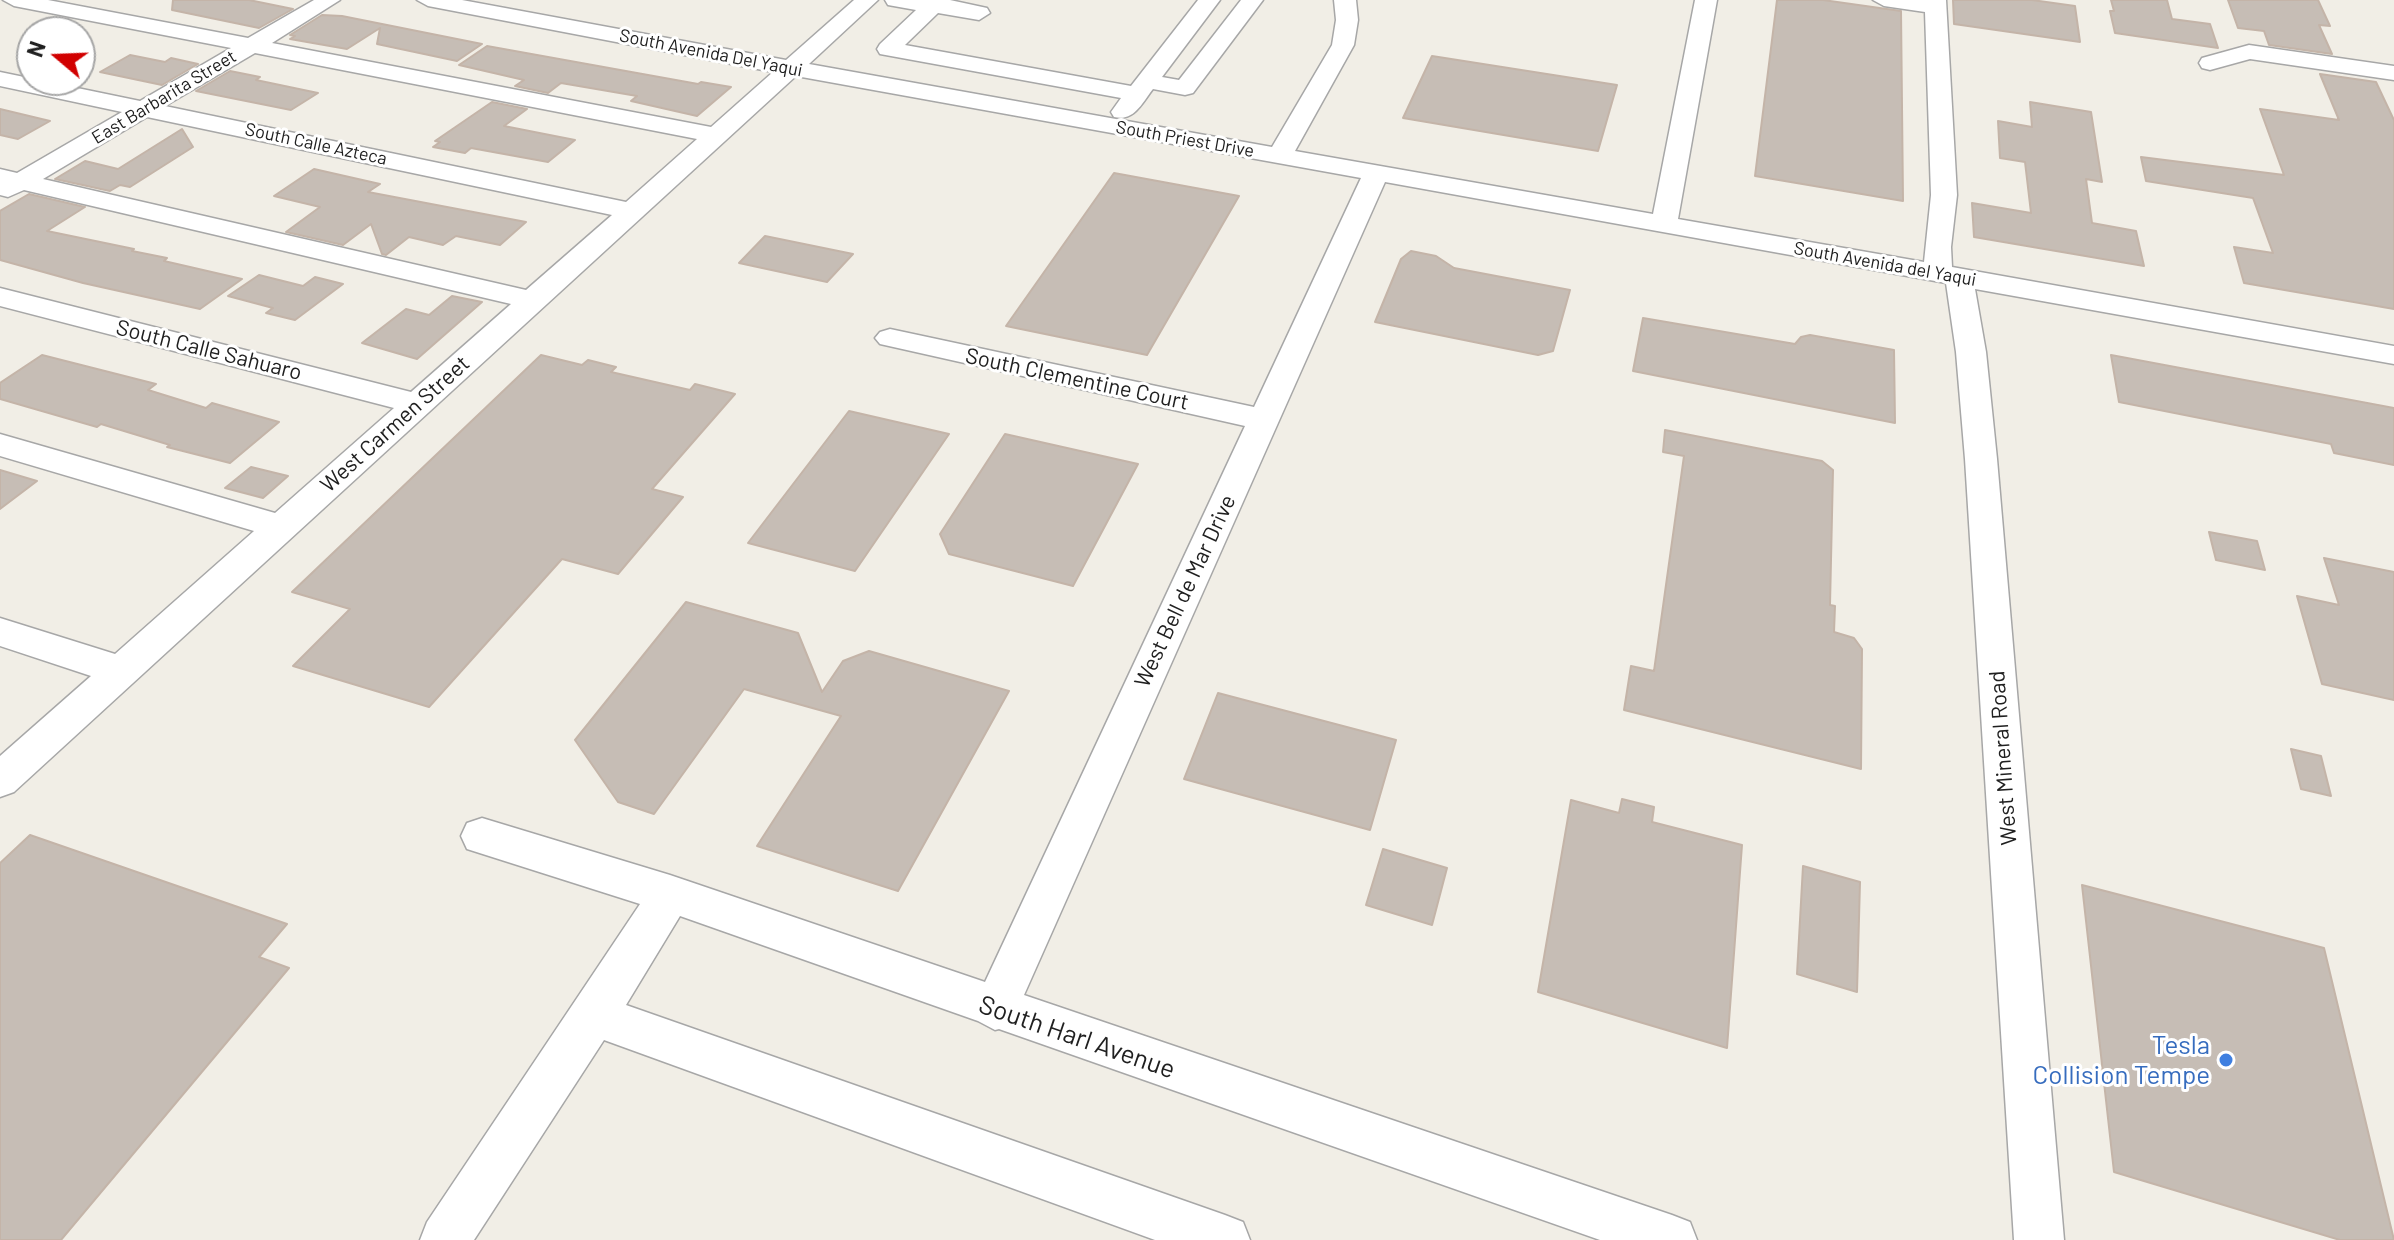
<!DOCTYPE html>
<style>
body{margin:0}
#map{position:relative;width:2394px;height:1240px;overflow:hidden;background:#f1eee6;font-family:Barlow,sans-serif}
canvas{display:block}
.north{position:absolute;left:16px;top:16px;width:80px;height:80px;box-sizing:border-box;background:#fff;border:2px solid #a6a6a6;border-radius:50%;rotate:289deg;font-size:22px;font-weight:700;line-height:32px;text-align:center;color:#202020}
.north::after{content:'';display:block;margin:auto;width:28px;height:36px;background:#d10000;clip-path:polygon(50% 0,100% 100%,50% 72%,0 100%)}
</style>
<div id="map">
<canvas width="2394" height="1240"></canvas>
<div class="north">N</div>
</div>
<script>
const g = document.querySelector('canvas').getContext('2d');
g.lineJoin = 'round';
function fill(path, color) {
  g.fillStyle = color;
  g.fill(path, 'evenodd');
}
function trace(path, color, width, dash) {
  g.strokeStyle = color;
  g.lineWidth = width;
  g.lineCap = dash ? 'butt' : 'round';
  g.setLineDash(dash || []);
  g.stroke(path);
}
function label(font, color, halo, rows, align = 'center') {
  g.font = font + ' Barlow,sans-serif';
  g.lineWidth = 6;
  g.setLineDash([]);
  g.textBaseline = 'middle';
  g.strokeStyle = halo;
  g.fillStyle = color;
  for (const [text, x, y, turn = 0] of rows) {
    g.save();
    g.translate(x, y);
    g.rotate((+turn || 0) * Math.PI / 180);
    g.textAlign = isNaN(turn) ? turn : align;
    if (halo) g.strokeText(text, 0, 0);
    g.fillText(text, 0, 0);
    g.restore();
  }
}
const building = new Path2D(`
 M 173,0 L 249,0 L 293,9 L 259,28 L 172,10 Z
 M 1777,0 L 1823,0 L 1901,11 L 1903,201 L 1755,176 Z
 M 1953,0 L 2032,0 L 2075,6 L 2080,42 L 1954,24 Z
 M 2111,0 L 2167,0 L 2172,19 L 2210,24 L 2218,48 L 2115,33 L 2110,11 L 2114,11 Z
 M 2228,0 L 2318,0 L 2330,26 L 2319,25 L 2332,54 L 2269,45 L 2264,31 L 2238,28 Z
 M 322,15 L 342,16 L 482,44 L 457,61 L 377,44 L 380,28 L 347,49 L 290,39 L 295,36 L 290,35 Z
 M 487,46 L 698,84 L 701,82 L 731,87 L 697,116 L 631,101 L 637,96 L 561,83 L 548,93 L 515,86 L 524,80 L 459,65 Z
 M 130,55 L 165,62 L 171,58 L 198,64 L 162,85 L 100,72 Z
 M 1432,56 L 1617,85 L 1598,151 L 1403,118 Z
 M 230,71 L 260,77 L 256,80 L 318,93 L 291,110 L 196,91 Z
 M 2320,74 L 2376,82 L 2394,120 L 2394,309 L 2244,283 L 2234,247 L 2273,253 L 2253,198 L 2146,181 L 2141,157 L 2284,175 L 2260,109 L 2339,120 Z
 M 492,102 L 527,109 L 504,126 L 575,140 L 548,162 L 471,148 L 465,153 L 433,147 L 440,142 L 435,141 Z
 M 2030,102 L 2091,112 L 2102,182 L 2086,179 L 2092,223 L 2136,231 L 2144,266 L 1974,237 L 1972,203 L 2031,213 L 2025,162 L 2000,158 L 1998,121 L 2032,127 Z
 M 0,109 L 50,121 L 18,139 L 0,135 Z
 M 182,129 L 193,147 L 130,187 L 120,185 L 110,191 L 55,179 L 85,161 L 118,169 Z
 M 314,169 L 380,184 L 368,192 L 526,222 L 500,245 L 456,236 L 443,245 L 409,237 L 386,255 L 382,254 L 371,224 L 343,245 L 286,232 L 320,207 L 274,196 Z
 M 1114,173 L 1239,196 L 1147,355 L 1006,326 Z
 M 29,194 L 85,207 L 47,231 L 134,249 L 132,251 L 167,258 L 164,261 L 242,279 L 200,309 L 83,283 L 0,260 L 0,211 Z
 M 765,236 L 853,254 L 827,282 L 739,263 Z
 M 1411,251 L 1436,256 L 1454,268 L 1570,290 L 1553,351 L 1538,355 L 1375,322 L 1401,259 Z
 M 259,275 L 303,286 L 315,277 L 343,284 L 295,320 L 266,313 L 273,308 L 228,296 Z
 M 452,296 L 482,302 L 417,359 L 362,343 L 406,309 L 429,315 Z
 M 1643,318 L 1795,344 L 1801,337 L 1810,335 L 1894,350 L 1895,423 L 1633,371 Z
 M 42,355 L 156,384 L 148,390 L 206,408 L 212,403 L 279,422 L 230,463 L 167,447 L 170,445 L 101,424 L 97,427 L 0,399 L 0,383 Z
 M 541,355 L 582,365 L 588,360 L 616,367 L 611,372 L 690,390 L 695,384 L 735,394 L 652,489 L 683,497 L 618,574 L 562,559 L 429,707 L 293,666 L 350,609 L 292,592 Z
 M 2111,355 L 2394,408 L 2394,465 L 2334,453 L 2331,444 L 2119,402 Z
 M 849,411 L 949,434 L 855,571 L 748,543 Z
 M 1665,430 L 1822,461 L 1833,470 L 1830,605 L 1835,606 L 1834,632 L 1854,638 L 1862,649 L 1861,769 L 1624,710 L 1631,666 L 1654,671 L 1684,456 L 1663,452 Z
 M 1005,434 L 1138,464 L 1073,586 L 949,554 L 940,534 Z
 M 251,467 L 288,476 L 263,498 L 225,488 Z
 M 0,470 L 37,481 L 0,509 Z
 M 2209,532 L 2257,541 L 2265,570 L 2216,560 Z
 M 2324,558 L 2394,572 L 2394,700 L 2322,684 L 2297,596 L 2339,605 Z
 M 686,602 L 798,633 L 822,692 L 843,661 L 869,651 L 1009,691 L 898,891 L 757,846 L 841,716 L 744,689 L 654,814 L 618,802 L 575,740 Z
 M 1218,693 L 1396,740 L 1370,830 L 1184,779 Z
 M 2291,749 L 2321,756 L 2331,796 L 2301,789 Z
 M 1622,799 L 1654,807 L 1652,822 L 1742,845 L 1727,1048 L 1538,992 L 1571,800 L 1619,813 Z
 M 30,835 L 287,924 L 259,957 L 289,968 L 61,1240 L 0,1240 L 0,863 Z
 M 1383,849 L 1447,868 L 1432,925 L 1366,905 Z
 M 1803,866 L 1860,882 L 1857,992 L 1797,974 Z
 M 2082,885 L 2324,948 L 2394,1240 L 2340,1240 L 2114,1172 Z`);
fill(building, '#c6bdb5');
trace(building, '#c4b4a8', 2);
const minor = new Path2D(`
 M 3,0 L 48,0 L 248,38 L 314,0 L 340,0 L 272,43 L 711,127 L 773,72 L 428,6 L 417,0 L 462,0 L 786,60 L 854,0 L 878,0 L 809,64 L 1272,147 L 1332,45 L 1336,20 L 1334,0 L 1356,0 L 1358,20 L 1354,45 L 1295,151 L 1653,214 L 1695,0 L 1717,0 L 1678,219 L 1924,262 L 1931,195 L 1925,12 L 1884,6 L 1873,0 L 1946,0 L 1957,195 L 1951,247 L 1952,267 L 2394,346 L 2394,364 L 1975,289 L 1986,352 L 1997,459 L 2064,1240 L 2014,1240 L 1965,459 L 1956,352 L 1946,283 L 1385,182 L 1024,995 L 1672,1215 L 1690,1222 L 1697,1240 L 1600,1240 L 999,1029 L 995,1030 L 978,1021 L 680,916 L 626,1005 L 1225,1215 L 1243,1222 L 1250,1240 L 1155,1240 L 604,1040 L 474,1240 L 420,1240 L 427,1222 L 640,904 L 467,849 L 461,836 L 467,823 L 482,818 L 670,875 L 985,982 L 1245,426 L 880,344 L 875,338 L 880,332 L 890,329 L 1254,407 L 1361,178 L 796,76 L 14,792 L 0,797 L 0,756 L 91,676 L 0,646 L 0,618 L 115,654 L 254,531 L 0,456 L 0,434 L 275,513 L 394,408 L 0,306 L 0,288 L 411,392 L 511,304 L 24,190 L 8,197 L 0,195 L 0,169 L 17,173 L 122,112 L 0,86 L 0,72 L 140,101 L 231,48 L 14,6 ZM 255,53 L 697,139 L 626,202 L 165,106 ZM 147,117 L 612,215 L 526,290 L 43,179 Z
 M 885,0 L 950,0 L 987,8 L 990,13 L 979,20 L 938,13 L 905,45 L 1131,86 L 1198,0 L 1220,0 L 1162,77 L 1179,80 L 1241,0 L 1263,0 L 1193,93 L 1185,95 L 1153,89 C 1142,103 1134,122 1114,117 L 1111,112 L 1121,98 L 880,54 L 877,49 L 880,44 L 916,10 L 888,5 Z
 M 2249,45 L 2394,66 L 2394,80 L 2250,59 L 2210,70 L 2202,68 L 2199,63 L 2202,58 Z`);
trace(minor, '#a7a7a7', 3);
fill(minor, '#fff');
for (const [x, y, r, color] of [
 [2226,1060,8,"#3f7fe0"]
]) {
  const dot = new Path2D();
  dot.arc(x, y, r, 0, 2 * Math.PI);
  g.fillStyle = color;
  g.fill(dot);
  trace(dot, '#fff', 3);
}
label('18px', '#202020', '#fff', [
 ["South Avenida Del Yaqui",711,53,11],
 ["East Barbarita Street",164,97,-31],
 ["South Priest Drive",1185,139,10],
 ["South Calle Azteca",316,144,12],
 ["South Avenida del Yaqui",1885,264,10]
]);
label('22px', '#202020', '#fff', [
 ["South Calle Sahuaro",209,350,14],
 ["South Clementine Court",1077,379,12],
 ["West Carmen Street",395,424,-42],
 ["West Bell de Mar Drive",1185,591,-65],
 ["West Mineral Road",2003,758,-94]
]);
label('26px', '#202020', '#fff', [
 ["South Harl Avenue",1077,1037,19]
]);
label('26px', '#366cbe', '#fff', [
 ["Tesla",2210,1045],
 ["Collision Tempe",2210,1075]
], 'right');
</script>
